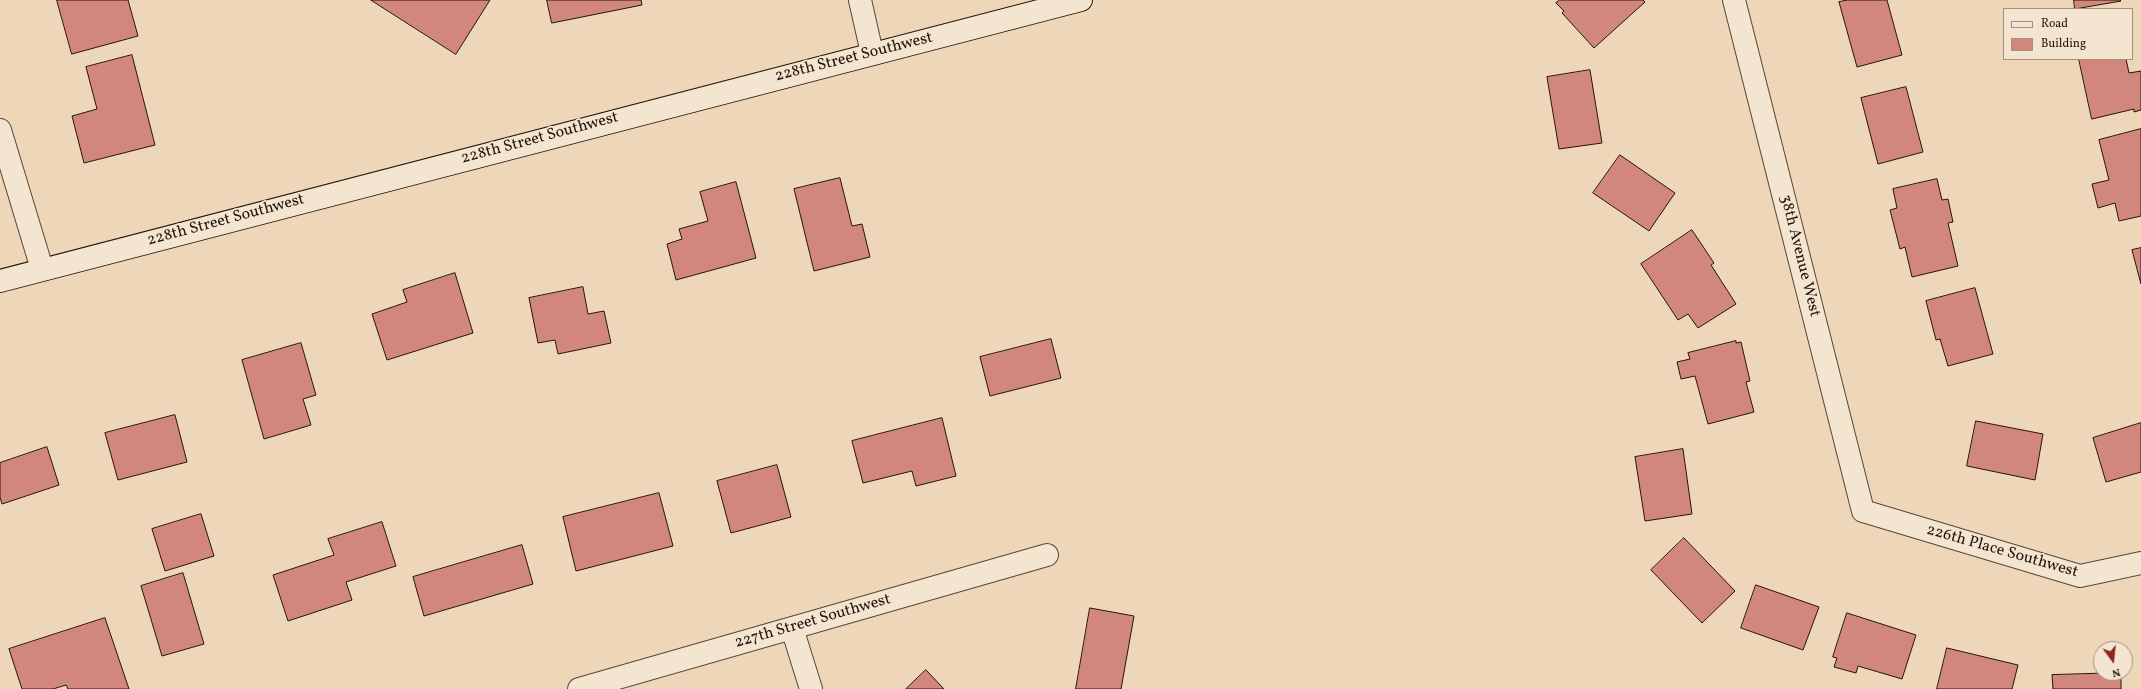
<!DOCTYPE html>
<style>
body{margin:0}
#map{position:relative;width:2141px;height:689px;overflow:hidden;background:#eed7b8;font-family:Vollkorn,serif}
canvas{display:block}
.legend{position:absolute;left:2003px;top:8px;width:130px;height:52px;box-sizing:border-box;background:#f4e5d1;border:1px solid #a29182;margin:0;padding:5px 7px;list-style:none;font-size:12px;color:#26140c}
.legend li{display:flex;align-items:center;gap:8px;height:20px}
.legend b{width:20px;border:1px solid #a29182}
.north{position:absolute;left:2093px;top:641px;width:40px;height:40px;box-sizing:border-box;background:#f4e5d1;border:1px solid #a29182;border-radius:50%;rotate:165deg;font-size:11px;font-weight:700;line-height:16px;text-align:center;color:#26140c}
.north::after{content:'';display:block;margin:auto;width:14px;height:18px;background:#8f2418;clip-path:polygon(50% 0,100% 100%,50% 72%,0 100%)}
</style>
<div id="map">
<canvas width="2141" height="689"></canvas>
<ul class="legend">
<li><b style="height:5px;background:#f4e5d1"></b>Road</li>
<li><b style="height:11px;background:#d2877c"></b>Building</li>
</ul>
<div class="north">N</div>
</div>
<script>
const g = document.querySelector('canvas').getContext('2d');
g.lineJoin = 'round';
function fill(path, color) {
  g.fillStyle = color;
  g.fill(path, 'evenodd');
}
function trace(path, color, width, dash) {
  g.strokeStyle = color;
  g.lineWidth = width;
  g.lineCap = dash ? 'butt' : 'round';
  g.setLineDash(dash || []);
  g.stroke(path);
}
function label(font, color, halo, rows, align = 'center') {
  g.font = font + ' Vollkorn,serif';
  g.lineWidth = 3.5;
  g.setLineDash([]);
  g.textBaseline = 'middle';
  g.strokeStyle = halo;
  g.fillStyle = color;
  for (const [text, x, y, turn = 0] of rows) {
    g.save();
    g.translate(x, y);
    g.rotate((+turn || 0) * Math.PI / 180);
    g.textAlign = isNaN(turn) ? turn : align;
    if (halo) g.strokeText(text, 0, 0);
    g.fillText(text, 0, 0);
    g.restore();
  }
}
const building = new Path2D(`
 M 57,0 L 128,0 L 138,36 L 72,54 Z
 M 371,0 L 490,0 L 456,54 Z
 M 547,0 L 641,0 L 642,5 L 552,23 Z
 M 1560,0 L 1643,0 L 1645,2 L 1594,48 L 1562,13 L 1564,11 L 1556,3 Z
 M 1848,0 L 1887,0 L 1902,55 L 1857,67 L 1839,2 Z
 M 2074,0 L 2120,0 L 2121,1 L 2075,9 Z
 M 132,55 L 155,145 L 84,163 L 72,116 L 97,109 L 86,67 Z
 M 2079,59 L 2126,59 L 2129,73 L 2141,71 L 2141,110 L 2134,112 L 2134,109 L 2092,119 Z
 M 1590,70 L 1602,143 L 1559,149 L 1547,77 Z
 M 1906,87 L 1923,152 L 1878,164 L 1861,98 Z
 M 2141,129 L 2141,216 L 2119,221 L 2115,203 L 2098,208 L 2092,184 L 2109,180 L 2099,140 Z
 M 1620,155 L 1675,193 L 1649,231 L 1593,193 Z
 M 840,178 L 852,226 L 862,224 L 870,257 L 814,271 L 794,189 Z
 M 1937,179 L 1942,200 L 1948,199 L 1953,222 L 1948,223 L 1958,266 L 1912,277 L 1905,247 L 1900,249 L 1890,210 L 1897,208 L 1893,189 Z
 M 736,182 L 756,258 L 676,280 L 667,244 L 682,239 L 679,229 L 708,221 L 700,192 Z
 M 1692,230 L 1714,263 L 1711,265 L 1736,304 L 1698,328 L 1688,314 L 1678,320 L 1641,264 Z
 M 2141,248 L 2141,284 L 2132,250 Z
 M 455,273 L 473,333 L 387,360 L 372,314 L 407,302 L 403,290 Z
 M 583,287 L 588,314 L 604,311 L 611,343 L 558,354 L 555,340 L 538,343 L 529,298 Z
 M 1975,288 L 1993,354 L 1948,366 L 1940,339 L 1936,340 L 1926,301 Z
 M 1051,339 L 1061,378 L 990,396 L 980,357 Z
 M 1736,341 L 1736,343 L 1741,342 L 1750,381 L 1746,382 L 1754,412 L 1708,424 L 1695,376 L 1681,379 L 1677,362 L 1690,359 L 1688,353 Z
 M 301,343 L 316,395 L 303,399 L 311,425 L 264,439 L 242,360 Z
 M 175,415 L 187,462 L 118,480 L 105,433 Z
 M 942,418 L 956,476 L 916,486 L 912,471 L 863,483 L 852,441 Z
 M 1976,421 L 2043,434 L 2035,480 L 1967,466 Z
 M 2141,423 L 2141,472 L 2106,482 L 2093,438 Z
 M 47,447 L 59,485 L 2,504 L 0,497 L 0,463 Z
 M 1683,449 L 1692,514 L 1645,521 L 1635,457 Z
 M 777,465 L 791,517 L 731,533 L 717,481 Z
 M 659,493 L 673,546 L 576,571 L 563,517 Z
 M 201,514 L 214,556 L 165,571 L 152,529 Z
 M 382,522 L 396,566 L 346,582 L 352,600 L 288,621 L 273,575 L 334,555 L 328,539 Z
 M 1684,538 L 1735,591 L 1702,623 L 1651,570 Z
 M 522,545 L 533,584 L 424,616 L 413,577 Z
 M 183,573 L 204,644 L 162,656 L 141,586 Z
 M 1756,585 L 1819,607 L 1803,650 L 1741,628 Z
 M 1090,608 L 1134,616 L 1121,689 L 1076,689 Z
 M 1847,613 L 1916,635 L 1902,679 L 1858,666 L 1856,673 L 1834,667 L 1837,658 L 1833,657 Z
 M 105,618 L 129,689 L 68,689 L 66,685 L 53,689 L 22,689 L 9,649 Z
 M 1947,648 L 2018,665 L 2012,689 L 1937,689 Z
 M 926,670 L 944,689 L 906,689 Z
 M 2121,673 L 2121,689 L 2053,689 L 2052,675 Z`);
fill(building, '#d2877c');
trace(building, '#26140c', 1);
const minor = new Path2D(`
 M 860,0 L 872,53
 M 1734,0 L 1863,511 L 2080,576 L 2141,563
 M 0,130 L 42,269
 M 792,628 L 811,689
 M 579,689 L 1047,555`);
const secondary = new Path2D(`
 M 0,281 L 1081,0`);
trace(minor, '#584537', 24);
trace(secondary, '#26140c', 24);
trace(minor, '#f4e5d1', 22);
trace(secondary, '#f4e5d1', 22);
label('16px', '#26140c', '#f4e5d1', [
 ["228th Street Southwest",854,58,-14],
 ["228th Street Southwest",540,139,-15],
 ["228th Street Southwest",226,221,-15],
 ["38th Avenue West",1799,256,76],
 ["226th Place Southwest",2002,552,16],
 ["227th Street Southwest",813,622,-16]
]);
</script>
